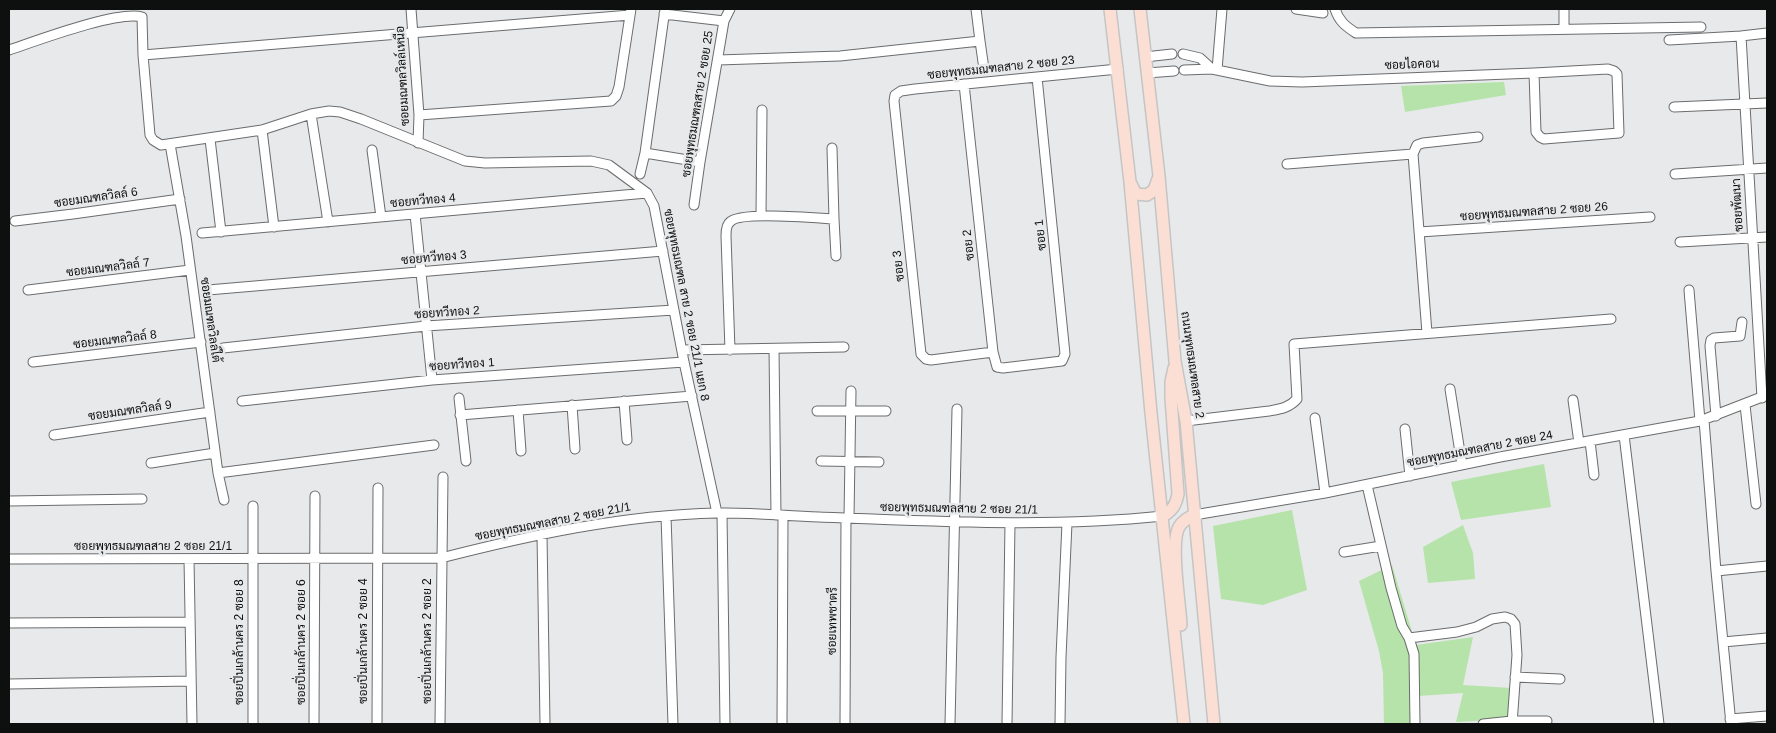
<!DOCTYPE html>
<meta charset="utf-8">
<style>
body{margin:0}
#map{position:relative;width:1776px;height:733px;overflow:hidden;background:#e7e9eb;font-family:Helvetica,sans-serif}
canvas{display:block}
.frame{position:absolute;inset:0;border:10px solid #0e0f0f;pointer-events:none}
</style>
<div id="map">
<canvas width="1776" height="733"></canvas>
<div class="frame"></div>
</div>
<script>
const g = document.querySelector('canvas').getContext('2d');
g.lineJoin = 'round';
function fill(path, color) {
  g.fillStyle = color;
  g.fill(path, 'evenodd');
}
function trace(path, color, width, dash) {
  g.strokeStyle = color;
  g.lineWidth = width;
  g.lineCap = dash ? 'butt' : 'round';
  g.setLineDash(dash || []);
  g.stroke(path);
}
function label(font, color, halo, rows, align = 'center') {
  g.font = font + ' Helvetica,Sarabun,sans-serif';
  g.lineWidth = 5;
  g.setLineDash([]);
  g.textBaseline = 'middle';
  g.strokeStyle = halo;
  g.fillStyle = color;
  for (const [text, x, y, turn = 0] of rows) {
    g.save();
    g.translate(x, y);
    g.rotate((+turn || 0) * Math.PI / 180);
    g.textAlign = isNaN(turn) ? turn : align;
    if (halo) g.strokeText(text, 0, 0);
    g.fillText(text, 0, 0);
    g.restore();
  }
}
fill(new Path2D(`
 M 1504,82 L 1506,95 L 1405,112 L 1401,86 Z
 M 1544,464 L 1551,507 L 1461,520 L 1451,482 Z
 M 1292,510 L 1307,590 L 1263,605 L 1221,599 L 1213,526 Z
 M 1463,525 L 1473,553 L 1475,579 L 1428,583 L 1423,547 Z
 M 1392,565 L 1416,645 L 1473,637 L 1463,685 L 1511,688 L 1508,719 L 1456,722 L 1463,693 L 1418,696 L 1419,724 L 1384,724 L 1383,673 L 1379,651 L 1359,581 Z`), '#b6e3a9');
const minor = new Path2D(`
 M 411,9 L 419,115 L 418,143
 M 665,9 L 645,153 L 700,162
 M 1296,9 L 1323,13
 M 1335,9 C 1339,21 1345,26 1356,33 L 1701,27
 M 1564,9 L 1564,29
 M 664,14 L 724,21
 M 1669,40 L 1741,36
 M 980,41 L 984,69
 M 9,50 C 36,41 118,10 142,17 L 143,55 L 150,135 L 153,140 L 161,145 L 262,130 L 311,114 L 329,111 L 340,112 L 361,119 L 465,161 L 485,163 L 591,161 L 609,165 L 647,193 L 654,206 L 684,362 L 717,513
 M 1183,54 L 1200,58 L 1212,69
 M 143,55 L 630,15
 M 1145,57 L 1172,54
 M 718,60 L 840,56 L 980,41 L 976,9
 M 1184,70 L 1212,69 L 1270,81 L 1302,82 L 1534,73 L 1608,69 L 1614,71 L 1617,74 L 1619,133 L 1544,139 L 1540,137 L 1536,132 L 1534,73
 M 1217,70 L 1222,9
 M 1147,73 L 1174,71
 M 964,84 L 993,352 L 997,367 L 1003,368 L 1062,361 L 1065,354 L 1037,77
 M 1674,107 L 1767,103
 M 311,114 L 328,222
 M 419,115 L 611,101 L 616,96 L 619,87 L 631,9
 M 262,130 L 274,227
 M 210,139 L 221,232
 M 170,144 L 186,236 L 218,473 L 224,500
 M 372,150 L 381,217
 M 1287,164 L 1413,154
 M 640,174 L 645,153
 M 1675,174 L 1767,168
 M 694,205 L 700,162 L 724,21 L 730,9
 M 415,214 L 432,380
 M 761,216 L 762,110
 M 834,219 L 836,256
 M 15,221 L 73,214 L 180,199
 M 1419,232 L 1650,217
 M 202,233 L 647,193
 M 1680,242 L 1767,237
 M 28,290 L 190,270
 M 208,290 L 663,251
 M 1689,290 L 1700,421
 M 1427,333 L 1413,154 L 1417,145 L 1423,143 L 1478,137
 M 223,348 L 426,326 L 674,310
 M 774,349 L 776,515
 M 682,350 L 844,347
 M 730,350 L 726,236 C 726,232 726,225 730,222 C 739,211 817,218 834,219 L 832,148
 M 993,352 L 931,360 L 926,359 L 921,354 L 894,101 L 895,95 L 901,91 L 915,89 L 1118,69
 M 33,362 L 201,342
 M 1450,389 L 1462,465
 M 459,398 L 466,461
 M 1762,398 L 1741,36 L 1767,33
 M 1573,400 L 1579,443
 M 242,401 L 432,380 L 684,362
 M 624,401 L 627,440
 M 572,405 L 575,449
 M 1745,405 L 1756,504
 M 518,410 L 521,451
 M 817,411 L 886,411
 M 460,415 L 692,396
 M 1716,416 L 1710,346 L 1711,340 L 1714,338 L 1740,336 L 1742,322
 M 1315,418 L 1325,493
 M 1704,420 L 1716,571 L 1731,724
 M 1186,421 L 1269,411 C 1280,409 1289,408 1297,399 L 1294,344 L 1611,319
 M 1405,429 L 1410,476
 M 54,435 L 210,412
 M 1624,435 L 1659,724
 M 1590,441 L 1594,475
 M 821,461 L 879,462
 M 151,463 L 215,453
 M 218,473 L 434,445
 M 1367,485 L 1391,588 L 1402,626 L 1409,638 L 1457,632 L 1476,627 L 1492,619 L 1505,617 L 1511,619 L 1515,624 L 1517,655 L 1512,724
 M 9,501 L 142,499
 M 253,506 L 253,724
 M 722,513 L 725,724
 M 1194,515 L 1325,493 L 1500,457 L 1700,421 L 1767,395
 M 666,516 L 673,724
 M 849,518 L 851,391
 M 542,534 L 545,724
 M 1344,552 L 1381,546
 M 9,559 L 441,558 C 531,535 623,515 717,513 C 751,512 785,516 819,517 C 934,521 1048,528 1163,516
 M 189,559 L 192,724
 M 1716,571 L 1767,566
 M 9,623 L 189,622
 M 1409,638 L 1414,654 L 1415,724
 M 1723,642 L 1767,638
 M 1515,677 L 1560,679
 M 9,684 L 191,681
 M 1730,719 L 1767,716
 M 314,724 L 315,496
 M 377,724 L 378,488
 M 440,724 L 443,477
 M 782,724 L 783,516
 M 845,724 L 846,518
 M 950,724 L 957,409
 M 1007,724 L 1010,523
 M 1060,724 L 1061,657 L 1067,523
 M 1483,724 L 1512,721 L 1547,721`);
const major = new Path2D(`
 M 1110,9 L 1130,182 L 1151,413 L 1184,724
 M 1140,9 L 1159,176 L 1175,361 L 1186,421 L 1214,724
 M 1131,184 L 1136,194 L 1147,195 L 1154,190 L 1158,179
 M 1163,516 C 1172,511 1176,505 1178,494 L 1171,398 L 1171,382 L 1174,368
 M 1181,625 C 1180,604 1170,543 1179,527 C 1182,521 1188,518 1194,515`);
trace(minor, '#6b6c6e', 11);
trace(major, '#c5c5c5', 14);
trace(minor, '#fff', 9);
trace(major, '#fbdfd4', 11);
label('12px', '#0e0f0f', '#e7e9eb', [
 ["ซอยไอคอน",1412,65,-2],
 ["ซอยพุทธมณฑลสาย 2 ซอย 23",1001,68,-6],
 ["ซอยมณฑลวิลล์เหนือ",403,76,-93],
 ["ซอยพุทธมณฑลสาย 2 ซอย 25",698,104,-81],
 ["ซอยมณฑลวิลล์ 6",96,198,-8],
 ["ซอยทวีทอง 4",423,201,-5],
 ["ซอยพัฒนา",1738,205,-93],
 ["ซอยพุทธมณฑลสาย 2 ซอย 26",1534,212,-4],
 ["ซอย 1",1041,235,-96],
 ["ซอย 2",969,245,-96],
 ["ซอยทวีทอง 3",434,258,-5],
 ["ซอย 3",899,266,-96],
 ["ซอยมณฑลวิลล์ 7",108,268,-7],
 ["ซอยพุทธมณฑล สาย 2 ซอย 21/1 แยก 8",686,305,79],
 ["ซอยทวีทอง 2",447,313,-4],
 ["ซอยมณฑลวิลล์ใต้",210,320,82],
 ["ซอยมณฑลวิลล์ 8",115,340,-7],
 ["ซอยทวีทอง 1",462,365,-4],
 ["ถนนพุทธมณฑลสาย 2",1192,365,82],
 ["ซอยมณฑลวิลล์ 9",130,411,-8],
 ["ซอยพุทธมณฑลสาย 2 ซอย 24",1480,449,-11],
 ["ซอยพุทธมณฑลสาย 2 ซอย 21/1",959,509,1],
 ["ซอยพุทธมณฑลสาย 2 ซอย 21/1",553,522,-11],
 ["ซอยพุทธมณฑลสาย 2 ซอย 21/1",153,547],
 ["ซอยเทพชาตรี",833,621,-89],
 ["ซอยปิ่นเกล้านคร 2 ซอย 4",364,641,-90],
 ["ซอยปิ่นเกล้านคร 2 ซอย 2",428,641,-90],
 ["ซอยปิ่นเกล้านคร 2 ซอย 8",240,642,-90],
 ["ซอยปิ่นเกล้านคร 2 ซอย 6",302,642,-90]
]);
</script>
